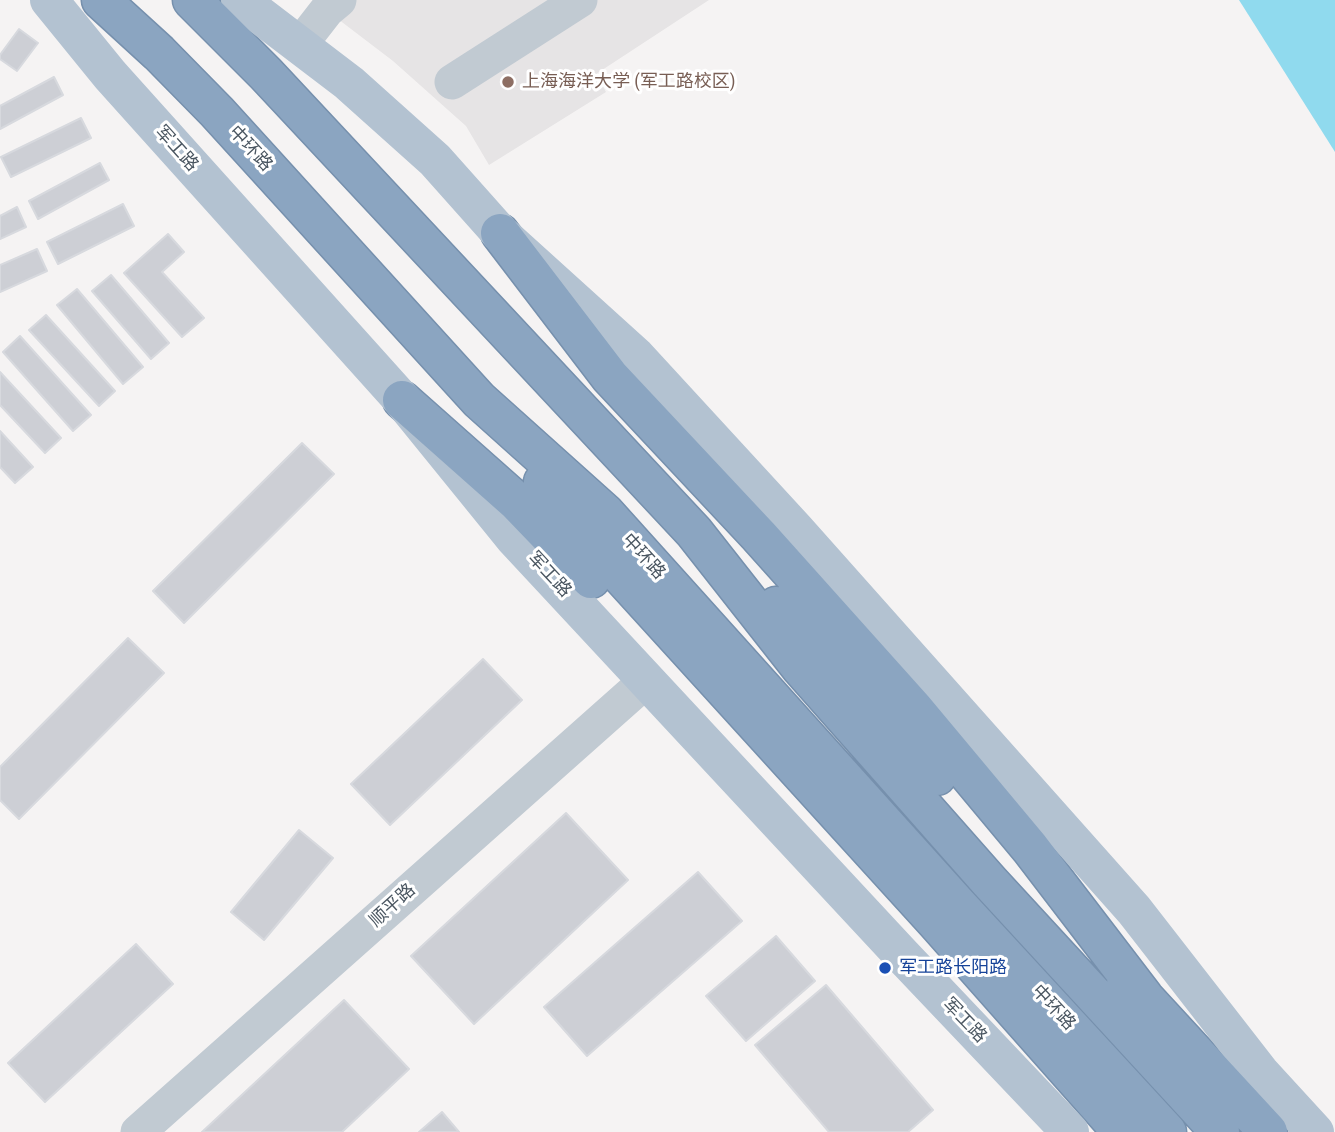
<!DOCTYPE html>
<meta charset="utf-8">
<style>
body{margin:0}
canvas{display:block;background:#f5f3f3}
</style>
<canvas width="1335" height="1132"></canvas>
<script>
const g = document.querySelector('canvas').getContext('2d');
g.lineJoin = 'round';
function fill(path, color) {
  g.fillStyle = color;
  g.fill(path, 'evenodd');
}
function trace(path, color, width, dash) {
  g.strokeStyle = color;
  g.lineWidth = width;
  g.lineCap = dash ? 'butt' : 'round';
  g.setLineDash(dash || []);
  g.stroke(path);
}
function label(font, color, halo, rows, align = 'center') {
  g.font = font + ' "Roboto Condensed","Noto Sans SC",sans-serif';
  g.lineWidth = 6;
  g.setLineDash([]);
  g.textBaseline = 'middle';
  g.strokeStyle = halo;
  g.fillStyle = color;
  for (const [text, x, y, turn = 0] of rows) {
    g.save();
    g.translate(x, y);
    g.rotate((+turn || 0) * Math.PI / 180);
    g.textAlign = isNaN(turn) ? turn : align;
    if (halo) g.strokeText(text, 0, 0);
    g.fillText(text, 0, 0);
    g.restore();
  }
}
fill(new Path2D(`
 M 313,0 L 709,0 L 596,74 L 606,92 L 489,165 L 466,126 L 393,61 Z`), '#e6e4e5');
fill(new Path2D(`
 M 1239,0 L 1335,0 L 1335,152 Z`), '#90daee');
const building = new Path2D(`
 M 19,29 L 38,43 L 17,71 L 0,59 L 0,55 Z
 M 54,77 L 63,95 L 0,129 L 0,106 Z
 M 81,118 L 91,138 L 11,177 L 1,157 Z
 M 100,163 L 109,180 L 38,219 L 29,201 Z
 M 123,204 L 134,226 L 58,264 L 47,242 Z
 M 17,207 L 26,227 L 0,239 L 0,216 Z
 M 168,234 L 184,252 L 162,272 L 204,318 L 182,337 L 124,273 Z
 M 37,249 L 47,271 L 0,292 L 0,265 Z
 M 111,275 L 169,343 L 151,359 L 92,291 Z
 M 77,289 L 143,367 L 123,384 L 57,305 Z
 M 46,315 L 115,391 L 99,406 L 29,330 Z
 M 20,336 L 91,415 L 73,431 L 3,352 Z
 M 0,372 L 61,438 L 45,453 L 0,405 Z
 M 0,431 L 33,467 L 15,483 L 0,467 Z
 M 302,443 L 334,474 L 184,623 L 153,591 Z
 M 128,638 L 164,673 L 19,819 L 0,800 L 0,767 Z
 M 483,659 L 522,700 L 390,825 L 351,784 Z
 M 566,813 L 628,880 L 474,1024 L 411,956 Z
 M 299,830 L 333,858 L 264,940 L 231,912 Z
 M 698,872 L 742,921 L 587,1056 L 544,1007 Z
 M 776,936 L 815,981 L 746,1041 L 706,996 Z
 M 136,944 L 173,984 L 45,1102 L 8,1063 Z
 M 826,985 L 933,1110 L 908,1132 L 829,1132 L 755,1045 Z
 M 344,1000 L 409,1069 L 342,1132 L 202,1132 Z
 M 442,1112 L 459,1132 L 419,1132 Z`);
fill(building, '#cdcfd5');
trace(building, '#d7d9de', 2);
const highway = new Path2D(`
 M 101,0 L 159,53 L 217,112 L 479,400 L 605,513 L 956,903 L 1167,1132
 M 192,0 L 266,74 L 694,532 L 801,668 L 989,881 L 1220,1132
 M 500,233 L 610,377 L 759,536 L 914,709 L 1030,848 L 1144,997
 M 402,400 L 517,502 L 591,579
 M 543,482 L 583,534 L 936,922 L 1122,1132
 M 776,606 L 824,650 L 937,776
 M 1126,978 L 1268,1132`);
trace(highway, '#7690ad', 41);
trace(new Path2D(`
 M 299,46 L 327,10 L 339,0
 M 452,82 L 580,0
 M 138,1132 L 647,680`), '#c1cad2', 35);
trace(new Path2D(`
 M 49,0 L 110,75 L 402,400 L 514,538 L 901,954 L 1070,1132
 M 240,0 L 349,83 L 435,160 L 500,233 L 636,356 L 796,530 L 1134,910 L 1260,1072 L 1315,1132`), '#b3c2d1', 38);
trace(highway, '#8ba5c1', 38);
for (const [x, y, r, color] of [
 [508,82,7,"#8d6e63"],
 [885,968,7,"#1a4fb4"]
]) {
  const dot = new Path2D();
  dot.arc(x, y, r, 0, 2 * Math.PI);
  g.fillStyle = color;
  g.fill(dot);
  trace(dot, '#fff', 2.5);
}
label('18px', '#785e54', '#fff', [
 ["上海海洋大学 (军工路校区)",522,82]
], 'left');
label('18px', '#4a5661', '#fff', [
 ["军工路",176,149,48],
 ["中环路",250,149,47],
 ["中环路",643,557,48],
 ["军工路",549,575,47],
 ["顺平路",393,906,-42],
 ["中环路",1053,1008,47],
 ["军工路",964,1021,46]
]);
label('18px', '#164399', '#fff', [
 ["军工路长阳路",899,968]
], 'left');
</script>
